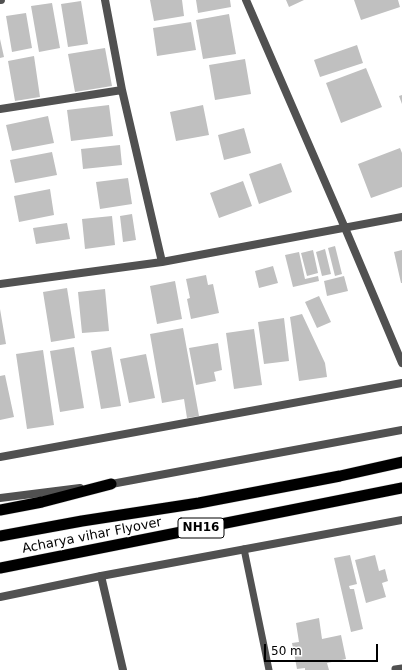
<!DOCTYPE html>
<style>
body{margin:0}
#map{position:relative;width:402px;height:670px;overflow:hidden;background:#fff;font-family:"DejaVu Sans",sans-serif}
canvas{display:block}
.scale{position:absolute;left:264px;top:644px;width:114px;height:18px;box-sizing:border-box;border:2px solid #000;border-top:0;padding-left:5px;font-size:12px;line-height:14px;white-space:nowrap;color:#000;-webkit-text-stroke:3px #fff;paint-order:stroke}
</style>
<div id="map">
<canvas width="402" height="670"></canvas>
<div class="scale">50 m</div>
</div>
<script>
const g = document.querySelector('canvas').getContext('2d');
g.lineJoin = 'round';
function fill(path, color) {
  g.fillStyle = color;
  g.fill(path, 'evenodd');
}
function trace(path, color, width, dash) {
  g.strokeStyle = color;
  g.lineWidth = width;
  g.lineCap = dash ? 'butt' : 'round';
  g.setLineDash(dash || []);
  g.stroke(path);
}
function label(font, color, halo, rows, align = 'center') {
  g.font = font + ' "DejaVu Sans",sans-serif';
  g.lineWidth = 4;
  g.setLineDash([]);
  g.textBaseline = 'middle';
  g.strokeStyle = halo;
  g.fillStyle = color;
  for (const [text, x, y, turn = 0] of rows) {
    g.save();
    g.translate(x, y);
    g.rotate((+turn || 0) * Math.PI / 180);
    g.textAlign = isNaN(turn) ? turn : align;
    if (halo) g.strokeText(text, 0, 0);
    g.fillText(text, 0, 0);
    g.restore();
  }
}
fill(new Path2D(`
 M 150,0 L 182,0 L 184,16 L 154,21 Z
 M 196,0 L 230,0 L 231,7 L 198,13 Z
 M 286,0 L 304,0 L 289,7 Z
 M 354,0 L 398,0 L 400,7 L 361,20 Z
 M 81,1 L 88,44 L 68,47 L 61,4 Z
 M 52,3 L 60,48 L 39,52 L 31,6 Z
 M 26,13 L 32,48 L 12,52 L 6,16 Z
 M 229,14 L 236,54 L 203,59 L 196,20 Z
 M 191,22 L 196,50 L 157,56 L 153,28 Z
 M 0,39 L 4,57 L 0,58 Z
 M 357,45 L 363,63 L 320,77 L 314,60 Z
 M 105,48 L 112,86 L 75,92 L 68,54 Z
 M 34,56 L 40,97 L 15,101 L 8,61 Z
 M 245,59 L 251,94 L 215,100 L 209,65 Z
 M 366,68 L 382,107 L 341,123 L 326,83 Z
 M 402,95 L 402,104 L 399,96 Z
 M 109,105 L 113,136 L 71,141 L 67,110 Z
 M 203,105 L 209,135 L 176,141 L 170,112 Z
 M 48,116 L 54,143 L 12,151 L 6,125 Z
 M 244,128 L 251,153 L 224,160 L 218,135 Z
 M 120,145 L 122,165 L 83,169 L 81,149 Z
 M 400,148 L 402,153 L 402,187 L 371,198 L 358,164 Z
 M 52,152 L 57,175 L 15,183 L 10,160 Z
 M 281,163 L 292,192 L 259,204 L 249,174 Z
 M 128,178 L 132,204 L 100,209 L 96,182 Z
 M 243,181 L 252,206 L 219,218 L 210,193 Z
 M 50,189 L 54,215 L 19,222 L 14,196 Z
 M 132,214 L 136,240 L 123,242 L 120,216 Z
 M 112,216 L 115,245 L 85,249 L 82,219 Z
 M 67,223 L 70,239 L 36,244 L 33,228 Z
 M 335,246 L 342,274 L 335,276 L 328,248 Z
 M 325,249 L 331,274 L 322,276 L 316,252 Z
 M 313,250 L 318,273 L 307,276 L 301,253 Z
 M 402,250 L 402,283 L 401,283 L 394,252 Z
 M 299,252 L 305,279 L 318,276 L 319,281 L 293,287 L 285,255 Z
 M 273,266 L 278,283 L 259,288 L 255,271 Z
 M 206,275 L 208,285 L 213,284 L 219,313 L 191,319 L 187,299 L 190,298 L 186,279 Z
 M 344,276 L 348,291 L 327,296 L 324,281 Z
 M 175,281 L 182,319 L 157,324 L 150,286 Z
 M 67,288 L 75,338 L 51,342 L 43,292 Z
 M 105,289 L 109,331 L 82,333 L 78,292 Z
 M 319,296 L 331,322 L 317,328 L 305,302 Z
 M 0,309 L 6,344 L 0,345 Z
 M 302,314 L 325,363 L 327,377 L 299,381 L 290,317 Z
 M 284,318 L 289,361 L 264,364 L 258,322 Z
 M 183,328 L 199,416 L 187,418 L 184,399 L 162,403 L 150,334 Z
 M 254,329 L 262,385 L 234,389 L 226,333 Z
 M 218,343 L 222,370 L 214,372 L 216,381 L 196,385 L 189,348 Z
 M 74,347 L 84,408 L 60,412 L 50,351 Z
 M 111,347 L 121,406 L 101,409 L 91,351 Z
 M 43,350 L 54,425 L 27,429 L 16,354 Z
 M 146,354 L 155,398 L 129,403 L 120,359 Z
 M 5,375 L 14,417 L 0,420 L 0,376 Z
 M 350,555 L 357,584 L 349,586 L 350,589 L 354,589 L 363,629 L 351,632 L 334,558 Z
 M 375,555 L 379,571 L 385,569 L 388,581 L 382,583 L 386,597 L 366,603 L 355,560 Z
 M 319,618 L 322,639 L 341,635 L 346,659 L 327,663 L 329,670 L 305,670 L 305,668 L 297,669 L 292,643 L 299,642 L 296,623 Z`), '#c0c0c0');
const trunk = new Path2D(`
 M 0,510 L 42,502 L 111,484
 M 0,536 L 82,521 L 199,503 L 340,476 L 402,462
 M 0,568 L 402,488`);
trace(trunk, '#dbdbdb', 12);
trace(new Path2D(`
 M 244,549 L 269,670
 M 395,669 L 402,668`), '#515151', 7);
trace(new Path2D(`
 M 0,0 L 1,0
 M 105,0 L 122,90 L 162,262
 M 246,0 L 345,228 L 402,363
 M 0,109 L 122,90
 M 0,284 L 162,262 L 402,217
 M 0,457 L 402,383
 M 101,576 L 123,670`), '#515151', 8);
trace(new Path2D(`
 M 106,485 L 402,430
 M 0,498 L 80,488
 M 0,597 L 101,576 L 402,520`), '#515151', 8);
trace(trunk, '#000', 11);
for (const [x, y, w] of [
 [201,528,46]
]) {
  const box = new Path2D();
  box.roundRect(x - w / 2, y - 10, w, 20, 3);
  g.fillStyle = '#fff';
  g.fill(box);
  trace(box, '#000', 1);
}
label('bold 12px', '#000', null, [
 ["NH16",201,528]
]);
label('13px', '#000', '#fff', [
 ["Acharya vihar Flyover",92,536,-11]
]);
</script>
